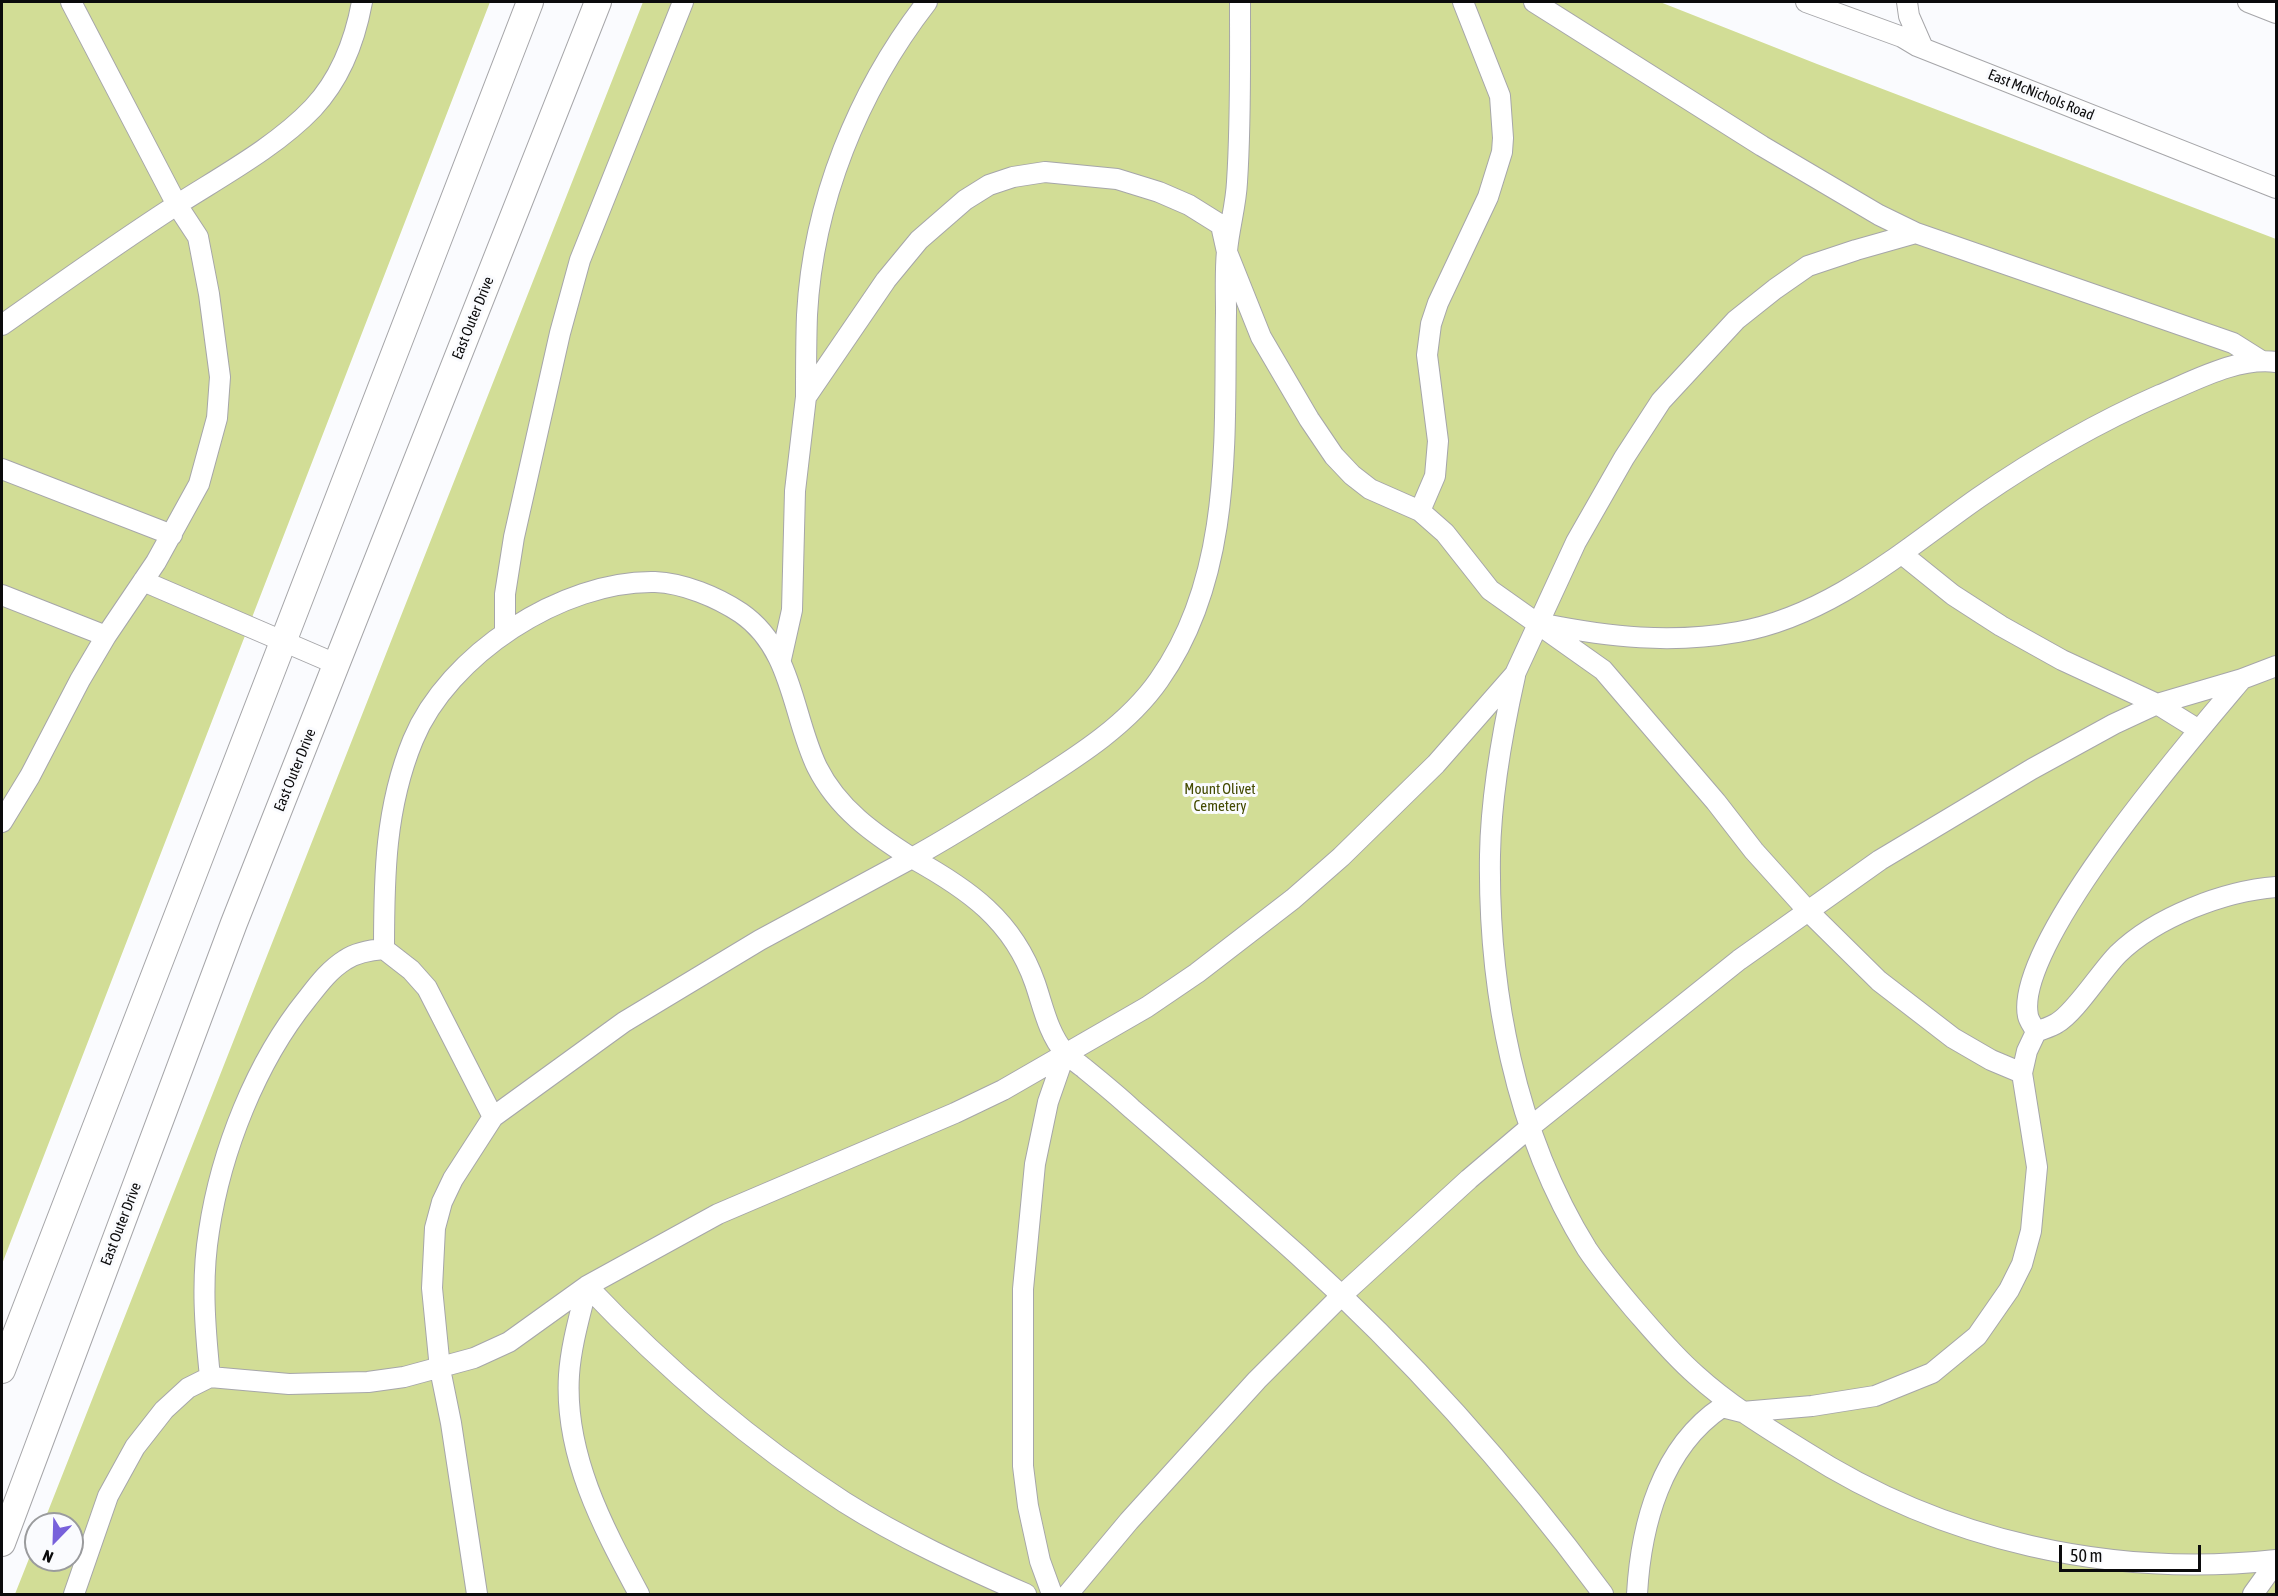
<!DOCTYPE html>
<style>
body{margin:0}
#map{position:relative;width:2278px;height:1596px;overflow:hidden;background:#fafbfe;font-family:"Asap Condensed",sans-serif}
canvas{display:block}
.frame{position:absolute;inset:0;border:3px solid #0b0b0c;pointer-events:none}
.north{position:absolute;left:24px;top:1512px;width:60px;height:60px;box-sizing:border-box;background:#fafbfe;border:2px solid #9a9b9d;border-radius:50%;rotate:203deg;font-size:16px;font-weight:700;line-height:24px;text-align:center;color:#0b0b0c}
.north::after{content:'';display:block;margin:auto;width:21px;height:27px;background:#7861db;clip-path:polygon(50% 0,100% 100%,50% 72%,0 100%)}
.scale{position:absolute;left:2059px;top:1545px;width:142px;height:27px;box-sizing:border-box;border:3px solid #0b0b0c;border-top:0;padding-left:8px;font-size:18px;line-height:21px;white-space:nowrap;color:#0b0b0c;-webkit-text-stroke:4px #fafbfe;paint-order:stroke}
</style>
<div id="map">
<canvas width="2278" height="1596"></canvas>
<div class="frame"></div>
<div class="north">N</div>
<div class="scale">50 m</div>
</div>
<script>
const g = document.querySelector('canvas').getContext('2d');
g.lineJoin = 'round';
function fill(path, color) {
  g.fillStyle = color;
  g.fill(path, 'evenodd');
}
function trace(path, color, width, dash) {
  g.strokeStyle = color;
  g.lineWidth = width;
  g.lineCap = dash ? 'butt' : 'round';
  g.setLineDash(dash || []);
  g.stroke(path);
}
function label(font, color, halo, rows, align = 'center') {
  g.font = font + ' "Asap Condensed",sans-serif';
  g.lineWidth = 6;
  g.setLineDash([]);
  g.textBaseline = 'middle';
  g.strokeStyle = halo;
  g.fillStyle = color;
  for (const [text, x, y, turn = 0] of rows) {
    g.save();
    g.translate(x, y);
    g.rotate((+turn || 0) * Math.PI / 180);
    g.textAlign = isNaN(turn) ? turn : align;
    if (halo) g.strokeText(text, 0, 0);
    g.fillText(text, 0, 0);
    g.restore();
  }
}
fill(new Path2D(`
 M 2,2 L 490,2 L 2,1264 Z
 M 643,2 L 1660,2 L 1817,64 L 2276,239 L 2276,1594 L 15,1594 L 36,1541 L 36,1560 L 72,1560 L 72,1524 L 43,1524 Z`), '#d2dd96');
const minor = new Path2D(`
 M 1534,2 L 1762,146 L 1879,215 L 1916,233
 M 1806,2 L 1902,37 L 1917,46 L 2276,188
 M 1907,2 L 1909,16 L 1923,48
 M 2248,2 L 2276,13
 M 2,325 C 59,285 116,244 175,206 C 220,177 276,147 313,108 C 340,79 355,40 362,2
 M 806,397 C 806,370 806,343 807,315 C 813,202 858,91 927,2
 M 2,469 L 172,535
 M 1420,511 L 1435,476 L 1438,441 L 1427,355 L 1431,324 L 1438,303 L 1488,197 L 1502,152 L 1503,138 L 1500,96 L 1463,2
 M 1902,554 L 1953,595 L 2001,626 L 2062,660 L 2157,704 L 2242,679 L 2276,666
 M 143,581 L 336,664
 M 2,595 L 106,636
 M 1544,624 C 1609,637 1671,644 1738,632 C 1830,616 1904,550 1978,498 C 2036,458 2096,423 2160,395 C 2196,380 2237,357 2276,362
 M 505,632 L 505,594 L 514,537 L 560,333 L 580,260 L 683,2
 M 781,659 L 792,610 L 795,491 L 806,397 L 886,280 L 919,240 L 965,200 L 989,185 L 1013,177 L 1045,172 L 1117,179 L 1159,192 L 1189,205 L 1221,225 L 1227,252 L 1261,337 L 1309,419 L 1334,456 L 1352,475 L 1370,489 L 1420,511 L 1445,533 L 1490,590 L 1603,670 L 1716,802 L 1754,851 L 1809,912 L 1879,981 L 1953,1038 L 1991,1060 L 2022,1073
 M 1515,676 C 1502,734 1491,795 1490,855 C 1488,990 1515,1133 1587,1249 C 1601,1270 1618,1290 1634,1309 C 1654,1332 1673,1355 1696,1375 C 1729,1405 1767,1428 1804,1451 C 1944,1541 2111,1578 2276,1560
 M 2,822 L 30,776 L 80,680 L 106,636 L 156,562 L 199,484 L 217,418 L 220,377 L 209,294 L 198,237 L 177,205 L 71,2
 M 384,949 C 384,876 385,808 413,740 C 448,655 562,580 655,582 C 683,583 717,597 741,613 C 793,649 792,715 817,767 C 838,809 874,834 912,858 C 952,836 990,812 1028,788 C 1075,758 1127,726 1159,680 C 1234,574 1224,435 1226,312 C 1226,292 1225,271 1227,251 C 1229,228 1236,205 1237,182 C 1241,122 1240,62 1240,2
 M 2036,1032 C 2034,1027 2029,1021 2028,1016 C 2013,944 2194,736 2242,679
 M 587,1286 C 664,1367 750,1441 844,1502 C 901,1538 964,1567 1026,1594
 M 587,1286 C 580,1315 571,1345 569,1375 C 564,1455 603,1527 639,1594
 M 210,1377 C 205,1328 201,1280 209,1231 C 221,1151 256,1062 307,999 C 318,985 329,970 345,960 C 357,952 370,950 384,949 L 411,970 L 427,988 L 493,1117
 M 74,1594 L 108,1496 L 135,1447 L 164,1410 L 188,1388 L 210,1377 L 289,1384 L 368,1382 L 404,1377 L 474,1358 L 509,1342 L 587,1286 L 718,1214 L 955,1113 L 1003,1090 L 1147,1007 L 1197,973 L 1293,899 L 1341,857 L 1436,764 L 1515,674 L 1576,542 L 1624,458 L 1661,401 L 1736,320 L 1775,289 L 1808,266 L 1856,250 L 1916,233 L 2233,343 L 2260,360
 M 477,1594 L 451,1423 L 440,1369 L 432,1288 L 435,1228 L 442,1202 L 453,1179 L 493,1117 L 624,1022 L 760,940 L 912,858 C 968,889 1013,920 1035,983 C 1043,1006 1048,1033 1065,1053 C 1071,1059 1079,1064 1085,1069 C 1101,1082 1117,1095 1132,1109 C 1188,1157 1243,1206 1298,1255 C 1411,1357 1513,1472 1603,1594
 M 1052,1594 L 1040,1561 L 1028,1506 L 1023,1466 L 1023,1289 L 1035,1164 L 1048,1102 L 1065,1053
 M 1068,1594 L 1129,1521 L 1257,1380 L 1342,1295 L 1469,1179 L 1529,1128 L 1739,960 L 1880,860 L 2032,769 L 2114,724 L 2157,704 L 2199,730
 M 1637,1594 C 1641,1525 1661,1448 1722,1407 L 1742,1412 L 1812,1406 L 1875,1396 L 1932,1373 L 1977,1336 L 2009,1290 L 2022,1264 L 2031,1231 L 2037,1167 L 2022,1073 L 2027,1051 L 2036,1032 C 2043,1029 2051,1027 2057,1023 C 2075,1013 2101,971 2118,954 C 2156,917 2224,891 2276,887
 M 2253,1594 L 2276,1562`);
const major = new Path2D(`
 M 2,1370 L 530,2
 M 2,1543 L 234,923 L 598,2`);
trace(minor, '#a6a6a9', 22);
trace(major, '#a6a6a9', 28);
trace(minor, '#fff', 20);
trace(major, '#fff', 26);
label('15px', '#0b0b0c', '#fafbfe', [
 ["East McNichols Road",2041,95,22],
 ["East Outer Drive",473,318,-68],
 ["East Outer Drive",295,770,-68],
 ["East Outer Drive",121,1224,-69]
]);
label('15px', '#434a01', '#fafbfe', [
 ["Mount Olivet",1220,789],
 ["Cemetery",1220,806]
]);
</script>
